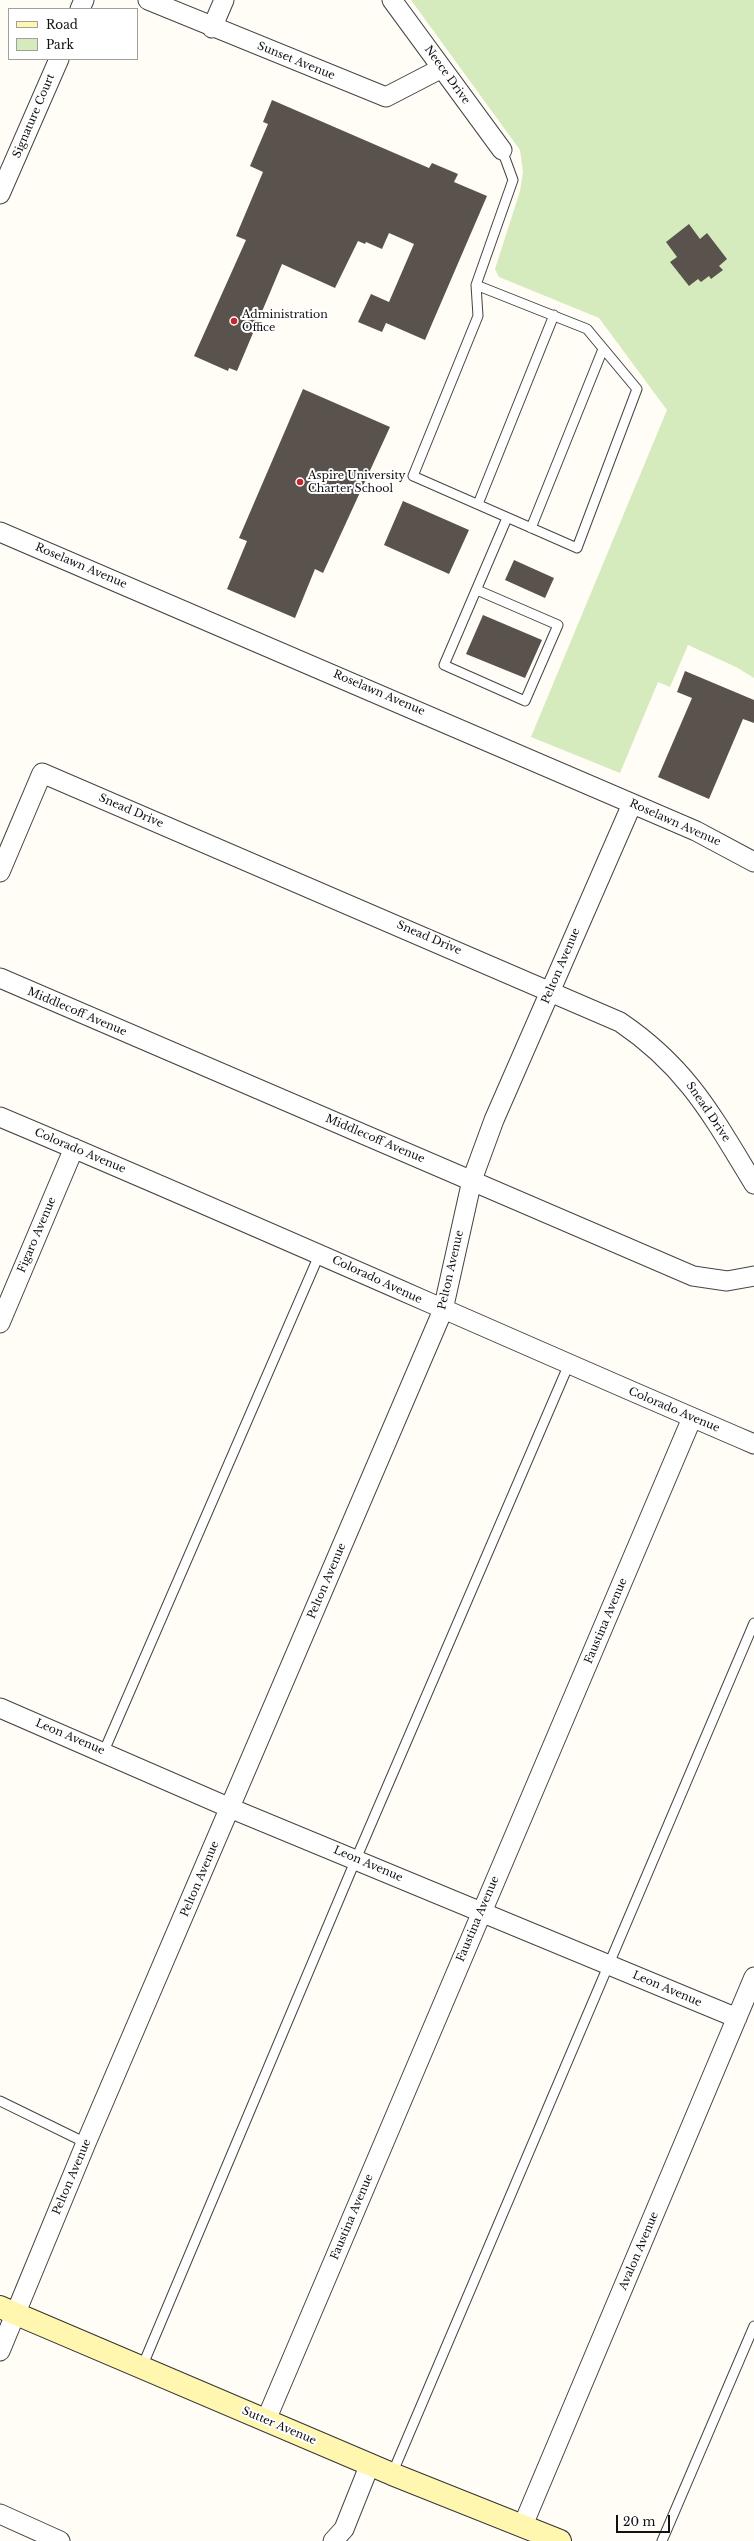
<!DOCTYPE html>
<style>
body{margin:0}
#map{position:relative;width:754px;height:2541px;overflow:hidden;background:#fffdf5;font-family:"Libre Baskerville",serif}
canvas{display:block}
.legend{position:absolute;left:8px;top:8px;width:130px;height:52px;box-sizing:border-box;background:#fff;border:1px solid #a0a0a0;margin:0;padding:5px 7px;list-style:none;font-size:12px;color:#111}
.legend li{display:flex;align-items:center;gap:8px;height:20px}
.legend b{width:20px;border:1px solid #a0a0a0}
.scale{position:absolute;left:616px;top:2515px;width:54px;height:18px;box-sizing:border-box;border:2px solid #111;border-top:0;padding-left:5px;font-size:12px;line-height:14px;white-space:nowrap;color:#111;-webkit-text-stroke:3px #fff;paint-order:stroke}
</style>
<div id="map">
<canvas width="754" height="2541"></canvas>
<ul class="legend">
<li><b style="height:5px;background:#fff6b0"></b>Road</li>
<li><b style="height:11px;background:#d5ebbd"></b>Park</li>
</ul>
<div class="scale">20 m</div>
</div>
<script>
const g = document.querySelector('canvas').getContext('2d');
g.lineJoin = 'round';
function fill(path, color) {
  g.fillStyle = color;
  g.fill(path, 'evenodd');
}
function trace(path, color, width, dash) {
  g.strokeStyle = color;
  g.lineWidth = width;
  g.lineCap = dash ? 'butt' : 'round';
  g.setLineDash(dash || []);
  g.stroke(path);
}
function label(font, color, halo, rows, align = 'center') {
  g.font = font + ' "Libre Baskerville",serif';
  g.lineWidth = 4;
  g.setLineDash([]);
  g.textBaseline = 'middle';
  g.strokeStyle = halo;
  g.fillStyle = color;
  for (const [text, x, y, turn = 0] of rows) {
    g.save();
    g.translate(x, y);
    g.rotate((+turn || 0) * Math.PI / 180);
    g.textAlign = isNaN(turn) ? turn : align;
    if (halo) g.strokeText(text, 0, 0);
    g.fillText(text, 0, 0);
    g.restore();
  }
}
fill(new Path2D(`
 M 411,0 L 754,0 L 754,678 L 736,667 L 688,645 L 670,687 L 658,682 L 620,773 L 531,737 L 667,410 L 599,318 L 499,277 L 495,269 L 520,191 L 523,172 L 520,150 Z`), '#d5ebbd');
fill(new Path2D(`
 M 272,100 L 429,168 L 432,163 L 458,174 L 454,182 L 487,196 L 425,340 L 386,323 L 382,332 L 358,322 L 371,294 L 389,302 L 414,244 L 389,233 L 382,249 L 366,242 L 365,244 L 358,241 L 335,288 L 282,264 L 237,371 L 229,368 L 228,371 L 194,356 L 246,240 L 236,236 L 263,172 L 250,166 L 268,124 L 263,122 Z
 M 689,224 L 700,239 L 707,233 L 727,259 L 719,266 L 723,270 L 711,279 L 709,276 L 701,282 L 698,279 L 689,286 L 670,262 L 677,257 L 666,242 Z
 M 303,389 L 390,427 L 323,573 L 315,569 L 295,618 L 227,589 L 247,541 L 239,538 Z
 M 403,501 L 469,530 L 449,574 L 384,545 Z
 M 514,560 L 554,578 L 545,598 L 505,580 Z
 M 483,615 L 542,640 L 525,678 L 466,654 Z
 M 685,671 L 754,700 L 754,723 L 743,719 L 709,799 L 658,777 L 692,698 L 677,692 Z`), '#5a524d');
const lane = new Path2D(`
 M 476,285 L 587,329 L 637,389 L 577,548 L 413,476 L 478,316 L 476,285 L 513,180 L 502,150
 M 478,504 L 554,315
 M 531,528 L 603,349
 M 477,590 L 558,625 L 525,701 L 444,665 L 507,518
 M 104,1751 L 320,1253
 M 0,2101 L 86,2143
 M 142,2367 L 356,1859 L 569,1364
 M 392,2474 L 754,1623
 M 662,2541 L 754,2326`);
const street = new Path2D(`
 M 148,0 L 386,97 L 442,68
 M 392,0 L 502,150
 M 80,9 L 84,0
 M 212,28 L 224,0
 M 0,194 L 59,59
 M 0,532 L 696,831 L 754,862
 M 0,872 L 42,773 L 620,1022 C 688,1068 713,1117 754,1184
 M 0,978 L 693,1276 L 727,1281 L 754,1276
 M 0,1117 C 252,1223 502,1336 754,1444
 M 0,1323 L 74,1148
 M 0,1708 L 230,1808 L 737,2018
 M 0,2351 L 86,2143 L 443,1310 L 472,1180 L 494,1120 L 632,804
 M 266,2420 L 692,1418
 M 0,2514 L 60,2541
 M 523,2525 L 754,1977
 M 333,2541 L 344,2529 L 370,2464`);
const secondary = new Path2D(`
 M 0,2307 L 392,2474 L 560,2541`);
trace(lane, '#444', 11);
trace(street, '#444', 21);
trace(secondary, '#333', 24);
trace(lane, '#fff', 9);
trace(street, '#fff', 19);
trace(secondary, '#fff6b0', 22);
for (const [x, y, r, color] of [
 [234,321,4,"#c4262e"],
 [300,482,4,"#c4262e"]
]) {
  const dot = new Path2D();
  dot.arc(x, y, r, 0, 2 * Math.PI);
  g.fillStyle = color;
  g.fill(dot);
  trace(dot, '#fff', 1.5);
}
label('11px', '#111', '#fff', [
 ["Sunset Avenue",296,61,22],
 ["Neece Drive",447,75,54],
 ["Signature Court",34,116,-67],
 ["Roselawn Avenue",81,566,23],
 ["Roselawn Avenue",379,693,23],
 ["Snead Drive",131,811,23],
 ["Roselawn Avenue",675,823,24],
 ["Snead Drive",429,938,23],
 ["Pelton Avenue",561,966,-67],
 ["Middlecoff Avenue",77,1012,23],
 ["Snead Drive",708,1112,56],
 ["Middlecoff Avenue",375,1139,23],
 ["Colorado Avenue",80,1151,23],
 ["Figaro Avenue",37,1235,-67],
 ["Pelton Avenue",451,1270,-77],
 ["Colorado Avenue",377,1280,25],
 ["Colorado Avenue",674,1410,23],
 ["Pelton Avenue",327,1581,-67],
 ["Faustina Avenue",606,1621,-67],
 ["Leon Avenue",70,1737,23],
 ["Leon Avenue",368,1864,23],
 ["Pelton Avenue",200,1879,-67],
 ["Faustina Avenue",478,1919,-67],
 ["Leon Avenue",667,1989,23],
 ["Pelton Avenue",72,2177,-67],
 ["Faustina Avenue",352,2217,-67],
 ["Avalon Avenue",639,2251,-67],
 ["Sutter Avenue",279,2426,23]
]);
label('11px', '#111', '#fff', [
 ["Administration",242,315],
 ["Office",242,328],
 ["Aspire University",308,476],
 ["Charter School",308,489]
], 'left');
</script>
